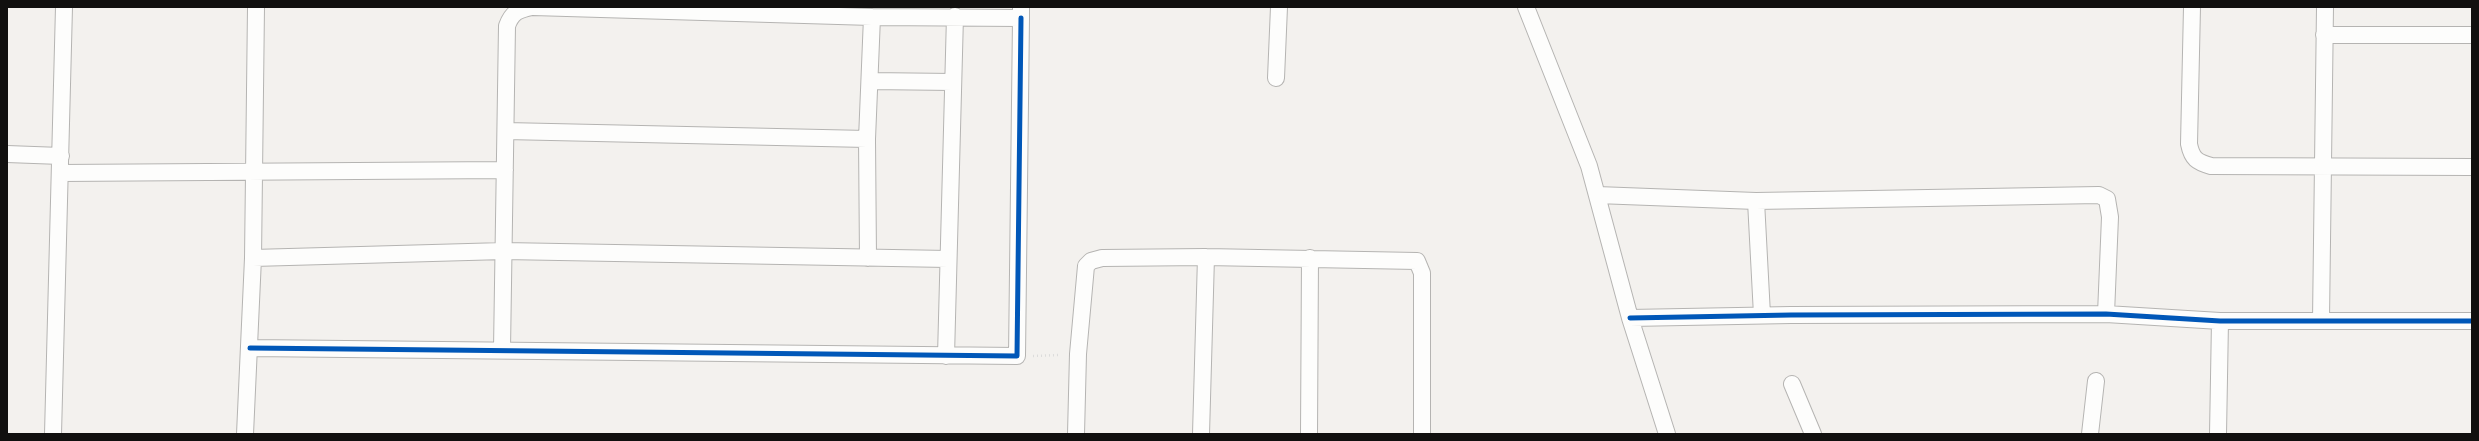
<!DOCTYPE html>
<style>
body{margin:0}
#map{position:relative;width:2479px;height:441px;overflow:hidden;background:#f3f1ee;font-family:Lato,sans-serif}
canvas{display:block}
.frame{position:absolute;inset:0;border:8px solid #11100f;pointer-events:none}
</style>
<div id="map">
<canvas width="2479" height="441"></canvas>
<div class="frame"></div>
</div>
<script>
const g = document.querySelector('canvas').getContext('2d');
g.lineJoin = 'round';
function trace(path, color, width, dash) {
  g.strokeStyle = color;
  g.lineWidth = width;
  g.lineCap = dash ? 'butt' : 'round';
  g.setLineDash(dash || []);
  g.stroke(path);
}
const street = new Path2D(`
 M 533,7 L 872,17 L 1021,18 L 1021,7
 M 1526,7 L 1589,166 L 1630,318 L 1667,434
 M 2192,7 L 2189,144 C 2192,159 2197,162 2211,166 L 2472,167
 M 2324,35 L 2472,35
 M 1276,78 L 1279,7
 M 870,81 L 953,82
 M 506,131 L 867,139
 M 7,154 L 61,156
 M 60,173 L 505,170
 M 1597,195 L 1756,201 L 2099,195 L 2107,199 L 2110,217 L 2106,314
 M 1756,201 L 1762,315
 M 253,258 L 504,251 L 948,259
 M 868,258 L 867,139 L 872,17
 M 1630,318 L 1791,315 L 2106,314 L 2220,321 L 2472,321
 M 2321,320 L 2325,7
 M 250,348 L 1017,356 L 1021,18
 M 502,349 L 507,26 C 512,12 518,10 532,7
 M 946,356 L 955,16
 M 1792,384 L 1813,434
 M 53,434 L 64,7
 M 245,434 L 253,258 L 256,7
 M 1076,434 L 1078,354 L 1086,266 L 1091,261 L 1102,258 L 1206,257 L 1417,261 L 1422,273 L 1422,434
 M 1201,434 L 1206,257
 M 1309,434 L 1310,258
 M 2090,434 L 2096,381
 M 2218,434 L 2220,321`);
trace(street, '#b5b4b2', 18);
trace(new Path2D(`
 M 1033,356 L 1060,355`), '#dcdcdb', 2.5, [1, 3]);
trace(street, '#fdfdfc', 16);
trace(new Path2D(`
 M 1630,318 L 1791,315 L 2106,314 L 2220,321 L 2472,321
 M 250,348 L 1017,356 L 1021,18`), '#0057b8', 5);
</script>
